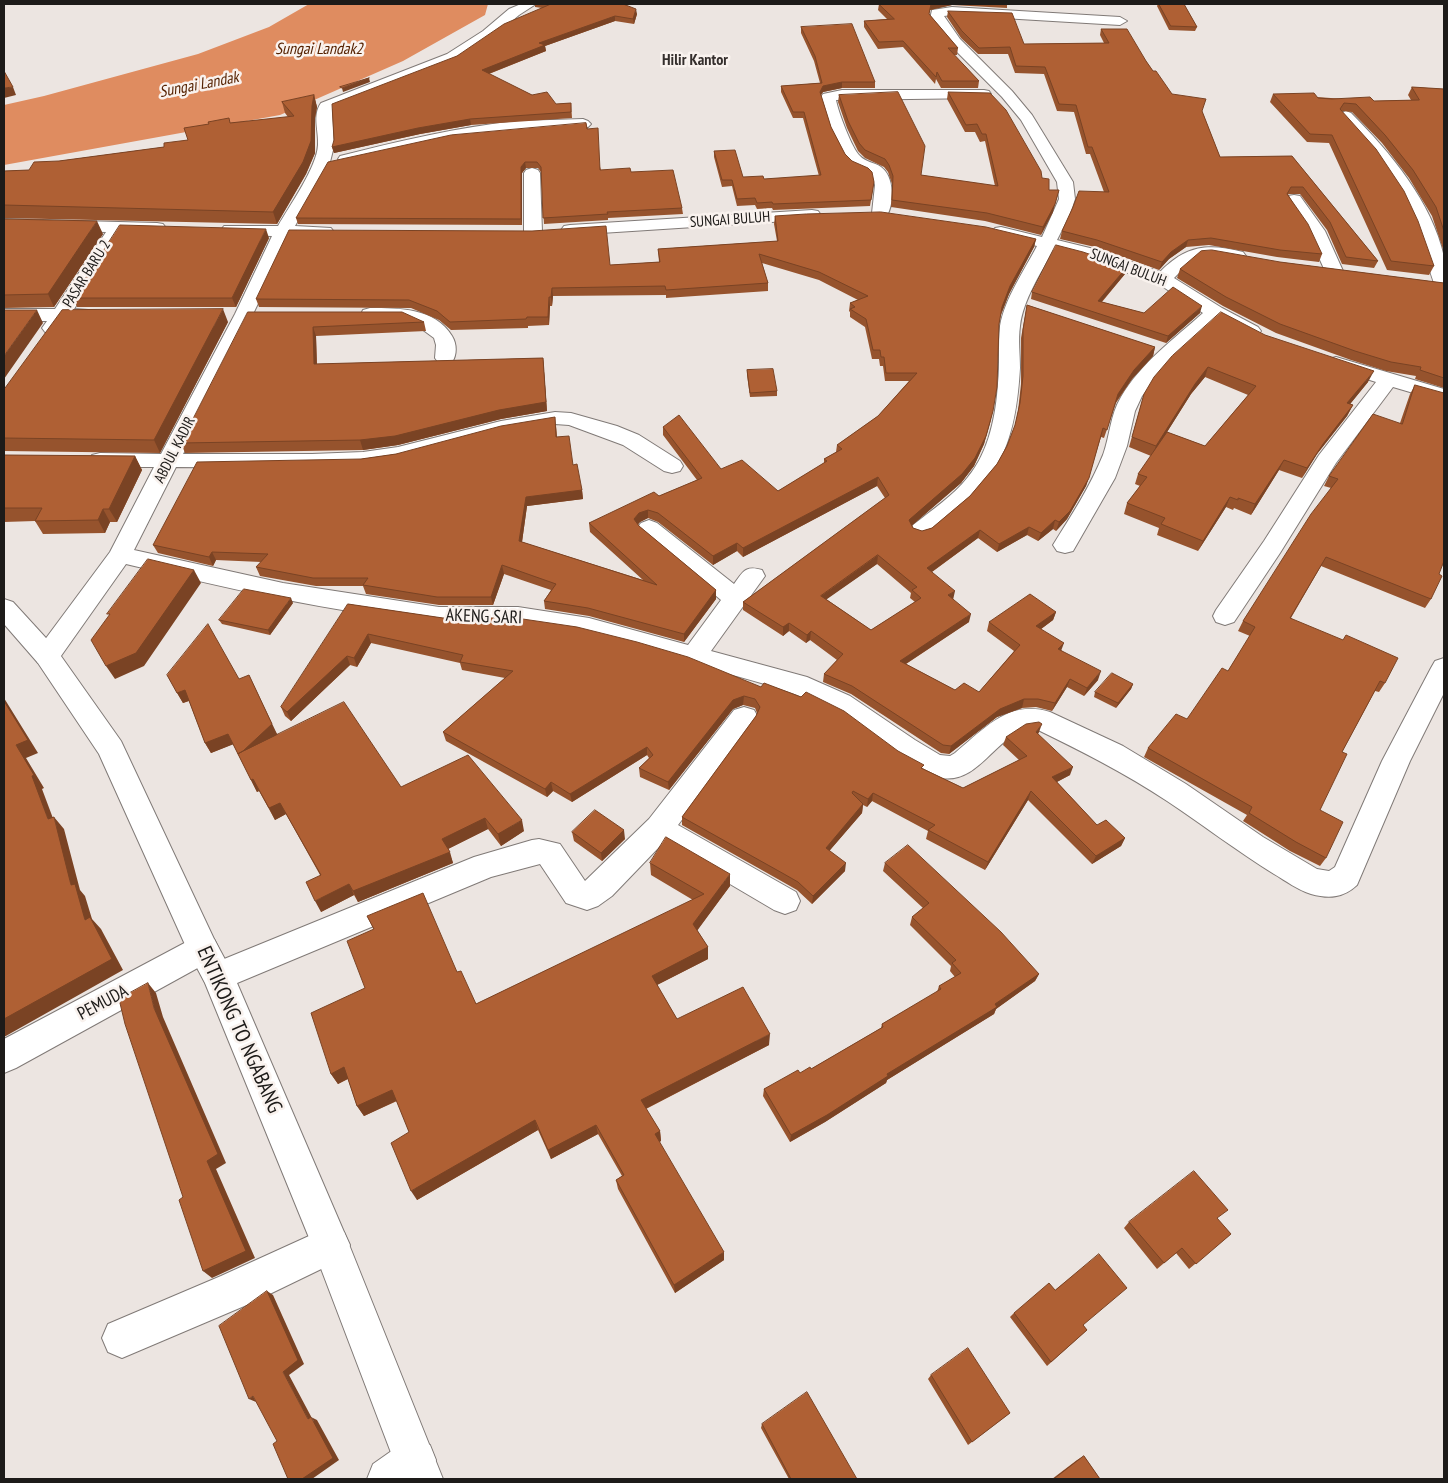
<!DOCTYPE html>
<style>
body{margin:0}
#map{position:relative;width:1448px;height:1483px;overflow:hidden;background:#ece5e1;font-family:"PT Sans Narrow",sans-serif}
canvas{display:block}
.frame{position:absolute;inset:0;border:5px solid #1d1b19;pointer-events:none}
</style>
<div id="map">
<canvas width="1448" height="1483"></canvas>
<div class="frame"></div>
</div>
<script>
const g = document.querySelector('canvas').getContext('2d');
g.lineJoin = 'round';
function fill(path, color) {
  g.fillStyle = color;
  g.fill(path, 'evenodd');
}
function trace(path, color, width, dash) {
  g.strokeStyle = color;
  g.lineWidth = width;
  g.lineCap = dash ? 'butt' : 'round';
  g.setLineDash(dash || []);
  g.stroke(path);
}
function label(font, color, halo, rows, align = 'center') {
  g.font = font + ' "PT Sans Narrow",sans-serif';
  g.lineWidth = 5;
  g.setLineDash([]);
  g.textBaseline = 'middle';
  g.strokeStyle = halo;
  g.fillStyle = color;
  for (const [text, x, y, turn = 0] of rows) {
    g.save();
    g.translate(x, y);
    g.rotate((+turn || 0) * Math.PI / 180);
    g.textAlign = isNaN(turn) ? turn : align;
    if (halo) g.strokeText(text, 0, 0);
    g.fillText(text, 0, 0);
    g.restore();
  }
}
fill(new Path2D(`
 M 309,4 L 488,4 L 485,15 L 403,61 L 280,115 L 4,165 L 4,105 L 44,96 L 198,54 L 269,27 Z`), '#df8c60');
const minor = new Path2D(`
 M 521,4 L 536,4 L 519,15 L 493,37 L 457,60 L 332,109 L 334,146 L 330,162 L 295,226 L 331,228 L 334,232 L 331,236 L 290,236 L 253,314 L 183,454 L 312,454 L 363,452 L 398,447 L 501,421 L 555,412 L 571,413 L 617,426 L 639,435 L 680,461 L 683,466 L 680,471 L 672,473 L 664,471 L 623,445 L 569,425 L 555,424 L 502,433 L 398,461 L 363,466 L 312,468 L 176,467 L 134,550 L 283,583 L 439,607 L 518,607 L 589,618 L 688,645 L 721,600 L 641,533 L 637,528 L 641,523 L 649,520 L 657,523 L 734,584 C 743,572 745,565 762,570 L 765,576 L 711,651 L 807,677 L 850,696 L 915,740 L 940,755 L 950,756 L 955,753 C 984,729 1009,699 1050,712 L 1123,746 L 1186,784 L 1263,837 L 1317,869 L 1329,871 L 1335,867 L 1382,761 L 1431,668 L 1435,661 L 1444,658 L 1444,693 L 1410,761 L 1357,885 C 1343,898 1329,899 1311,894 C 1298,890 1286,881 1274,874 C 1237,851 1203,825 1167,801 C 1125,773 1081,751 1036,729 C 998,727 982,785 941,778 C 898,769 868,730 830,710 C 784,685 729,675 678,661 C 626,646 572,629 518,625 C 490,623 462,628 435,624 C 384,617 333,609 282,599 C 230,589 178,576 126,564 L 56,663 L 47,665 L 38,663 L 34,656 L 38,649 L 110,552 L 154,467 L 100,467 L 92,465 L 89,460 L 92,455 L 100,453 L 161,454 L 235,314 L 272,236 L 230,235 L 224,234 L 221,230 L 224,226 L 278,226 C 290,205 317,167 318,145 C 319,131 312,115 321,103 L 447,54 L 483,31 L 509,9 Z
 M 952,7 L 1120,17 L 1127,21 L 1120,25 L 952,15 L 944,16 L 960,39 L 1012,91 L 1032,115 L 1073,182 L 1075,199 L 1070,214 L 1057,240 L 1094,249 L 1160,272 C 1186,245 1208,243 1243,252 L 1246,256 L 1243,260 C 1236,262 1231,260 1224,259 C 1200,256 1190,261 1174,278 L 1222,308 L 1258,327 L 1261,331 L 1258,335 L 1251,337 L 1244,335 L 1217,321 L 1167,366 L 1142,396 L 1135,411 L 1127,446 L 1115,478 L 1073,551 L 1065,553 L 1057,551 L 1053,545 C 1071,516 1090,487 1103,455 C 1110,436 1110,415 1121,397 C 1141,363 1174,339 1203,313 L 1157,283 L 1082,257 L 1053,250 C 1041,273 1023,300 1020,326 C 1018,340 1020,354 1020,368 C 1016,434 1004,474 951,518 C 939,528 929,540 913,535 L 909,530 L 913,525 C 932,510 953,496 968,477 C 989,452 996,415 998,383 C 1000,365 998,344 1000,326 C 1005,298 1024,271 1037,246 L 995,236 L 992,232 L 995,228 L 1001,227 L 1042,237 L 1059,199 L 1057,182 L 1021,120 L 1002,97 L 950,45 L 930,19 L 932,10 Z
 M 842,90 L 984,90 L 989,91 L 991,94 L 989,97 L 984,98 L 836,100 C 838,111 852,149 860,156 C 865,162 874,162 881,167 C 894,176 895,204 886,217 L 874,217 L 872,213 L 875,185 L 872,176 L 850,165 L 843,156 L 823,110 L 821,97 L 823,94 Z
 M 1346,111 L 1351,113 C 1390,152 1432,202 1444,257 C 1446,268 1444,280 1444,291 L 1437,290 L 1435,286 C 1421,244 1410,205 1384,169 C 1370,150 1352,135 1338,116 L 1341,113 Z
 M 583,119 L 588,121 L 591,124 L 588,127 C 565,133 539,128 516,131 C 458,137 402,150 346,164 L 340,162 L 338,159 L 340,156 C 399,141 458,127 518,121 C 539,120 561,120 583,119 Z
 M 532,168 L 538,170 L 540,173 L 542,232 L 539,236 L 533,237 L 527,236 L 524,232 L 524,173 L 526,170 Z
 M 1294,195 L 1300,196 L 1325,231 L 1343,271 L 1340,275 L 1334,276 L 1328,275 L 1325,271 L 1307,231 L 1286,200 L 1288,196 Z
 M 812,210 L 818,211 L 821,215 L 818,219 L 570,235 L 564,234 L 561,230 L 564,226 L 570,225 Z
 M 4,219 L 157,223 L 163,224 L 166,228 L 163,232 L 123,232 L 74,309 L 102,311 L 104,315 L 102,319 L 66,321 L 59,332 L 52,334 L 45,332 L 42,328 L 47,321 L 4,321 L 4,309 L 55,309 L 106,232 L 4,229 Z
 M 370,308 C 399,308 435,308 452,336 C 457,344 457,355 452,362 L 445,364 L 438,362 L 435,358 L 436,345 L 434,338 L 415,324 L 405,321 L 363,318 L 361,314 L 363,310 Z
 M 1336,357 L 1444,389 L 1444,402 L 1393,387 L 1336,463 L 1280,553 L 1234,622 L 1225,625 L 1216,622 L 1213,616 L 1216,610 L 1264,541 L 1319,455 L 1376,382 L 1329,367 L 1326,363 L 1329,359 Z
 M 744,707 L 754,710 L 758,717 L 754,724 L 678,825 L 796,892 L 800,901 L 796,910 L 785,914 L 774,910 L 662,844 L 612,896 L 598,906 L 587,910 L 566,903 L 540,864 L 491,877 L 218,991 L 207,986 L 202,976 L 207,966 L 474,857 L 532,840 L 539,839 L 560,844 L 585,881 L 649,819 L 734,710 Z
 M 203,935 L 214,939 L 219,949 L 214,959 L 16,1068 L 4,1073 L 4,1039 L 192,939 Z
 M 331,1226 L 344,1232 L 350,1245 L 344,1258 L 249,1304 L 122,1358 L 108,1352 L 102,1338 L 108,1324 L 221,1276 Z
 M 415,1439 L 430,1445 L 436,1460 L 430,1475 L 424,1479 L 367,1479 L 373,1464 L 400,1445 Z`);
const trunk = new Path2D(`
 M 4,599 L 13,602 L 56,649 L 121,741 L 214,939 L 234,976 L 344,1232 L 443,1479 L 401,1479 L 312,1245 L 205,983 L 187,949 L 99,754 L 38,663 L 4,624 Z`);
trace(minor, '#807a77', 2);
trace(trunk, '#807a77', 2);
fill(minor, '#fff');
fill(trunk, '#fff');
fill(new Path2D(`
 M 535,4 L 623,4 L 637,14 L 634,24 L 615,21 L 545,46 L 546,51 L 489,74 L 532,95 L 556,104 L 571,103 L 572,118 L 471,125 L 420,134 L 334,153 L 332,147 L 457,56 L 542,8 L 535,7 Z
 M 879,4 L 1007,4 L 1007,8 L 952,5 L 930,10 L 929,14 L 958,48 L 957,55 L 954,55 L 979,81 L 978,88 L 941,88 L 936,79 L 935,84 L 903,47 L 878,49 L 864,27 L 864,21 L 887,19 L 878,10 Z
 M 1158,4 L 1184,4 L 1197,27 L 1195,31 L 1169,30 L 1157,6 Z
 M 948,11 L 1024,44 L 1104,43 L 1100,35 L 1101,29 L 1146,61 L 1153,71 L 1172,94 L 1202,111 L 1220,157 L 1292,156 L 1378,261 L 1374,268 L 1342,264 L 1327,230 L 1300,194 L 1288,194 L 1322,254 L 1319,262 L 1277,257 L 1209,245 L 1186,247 L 1169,259 L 1159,270 L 1095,247 L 1060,239 L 1062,231 L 1104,192 L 1090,154 L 1086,154 L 1074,112 L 1057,111 L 1044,74 L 1015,73 L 1008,54 L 978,54 L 961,38 L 947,17 Z
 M 801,27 L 875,82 L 875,88 L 842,88 L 823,92 L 821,95 L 831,127 L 845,154 L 874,182 L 870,206 L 773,210 L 772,208 L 757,209 L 755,205 L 737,206 L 732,186 L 722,187 L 714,157 L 714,151 L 743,177 L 764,179 L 819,176 L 803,118 L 793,118 L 781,92 L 781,86 L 820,83 L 814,61 L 801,33 Z
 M 1412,87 L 1444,89 L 1444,252 L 1432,216 L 1409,178 L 1382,143 L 1352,112 L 1342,111 L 1434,266 L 1429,275 L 1387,270 L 1329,143 L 1307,142 L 1270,102 L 1273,94 L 1374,101 L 1411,100 L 1408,95 Z
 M 948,92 L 1042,178 L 1049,190 L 1053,212 L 1041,235 L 985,221 L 891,207 L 892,184 L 888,172 L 884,167 L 865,158 L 858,151 L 847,128 L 838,102 L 839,95 L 921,175 L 995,186 L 985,141 L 980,142 L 975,132 L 965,132 L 947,99 Z
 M 314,95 L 317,107 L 315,118 L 315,153 L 306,174 L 277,224 L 4,218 L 4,171 L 29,170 L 59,161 L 164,147 L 188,140 L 230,123 L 288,117 L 285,113 L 282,102 Z
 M 586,123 L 601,170 L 631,172 L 682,208 L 683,214 L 608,218 L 608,220 L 544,224 L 541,172 L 538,168 L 526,168 L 522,173 L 522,225 L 298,224 L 296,218 Z
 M 775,216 L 1036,239 L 1034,247 L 1009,294 L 1001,314 L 999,324 L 991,420 L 984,444 L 974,466 L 961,483 L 912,525 L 913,528 L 922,531 L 932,528 L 970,496 L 997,464 L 1007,446 L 1015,426 L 1018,411 L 1021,384 L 1021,338 L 1027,305 L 1155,347 L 1153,356 L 1132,379 L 1116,403 L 1104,438 L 1101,437 L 1086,486 L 1067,519 L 1056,531 L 1053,529 L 1038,541 L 1027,535 L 997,552 L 978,538 L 932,572 L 953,599 L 969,622 L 906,664 L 955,690 L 979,692 L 1014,651 L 987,631 L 989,622 L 1056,612 L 1053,620 L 1041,629 L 1062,651 L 1098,680 L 1084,696 L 1067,687 L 1052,711 L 1036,707 L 1022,708 L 997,717 L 949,754 L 941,753 L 851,694 L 823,682 L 824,674 L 837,660 L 810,640 L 806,643 L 789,631 L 783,636 L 743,610 L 743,602 L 885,498 L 877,486 L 743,557 L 737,551 L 713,565 L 658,522 L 648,518 L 640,522 L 638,524 L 639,526 L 716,590 L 716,599 L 684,642 L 589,616 L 545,609 L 544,601 L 551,590 L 504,574 L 493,605 L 439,605 L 366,594 L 363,586 L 316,586 L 260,576 L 256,567 L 261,562 L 216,560 L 213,566 L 158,553 L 153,545 L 361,459 L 396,454 L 556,426 L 557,437 L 573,465 L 582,490 L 583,499 L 527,506 L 522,542 L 643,580 L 590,532 L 589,523 L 659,496 L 697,480 L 663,435 L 663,427 L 721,469 L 778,491 L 824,463 L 824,459 L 836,452 L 837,445 L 878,416 L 909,381 L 885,381 L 883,366 L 880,366 L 879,359 L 872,359 L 865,327 L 850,317 L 850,312 L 849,311 L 850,303 L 858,300 L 819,280 L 762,263 L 768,283 L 768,291 L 666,298 L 666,295 L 553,296 L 552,306 L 550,306 L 549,325 L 528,326 L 528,328 L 451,330 L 439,320 L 411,308 L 259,307 L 256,299 L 610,265 L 659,262 L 658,249 L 777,241 L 774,224 ZM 877,564 L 911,593 L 910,598 L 915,602 L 871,630 L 826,599 Z
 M 4,219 L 103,234 L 54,307 L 4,308 Z
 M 269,238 L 236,307 L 77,307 L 73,298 Z
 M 1280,262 L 1444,283 L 1444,388 L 1415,379 L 1416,376 L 1386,371 L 1351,360 L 1276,333 L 1223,306 L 1177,278 L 1180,269 Z
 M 1127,267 L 1125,274 L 1102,302 L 1144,313 L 1200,313 L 1166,343 L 1031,299 L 1032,292 Z
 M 248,312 L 424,322 L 426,331 L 316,336 L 317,364 L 543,358 L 547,411 L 501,419 L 398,445 L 363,450 L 185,453 L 181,443 Z
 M 228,322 L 160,453 L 4,451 L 4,388 Z
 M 1265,335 L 1368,382 L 1350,404 L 1353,405 L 1347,416 L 1317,454 L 1302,478 L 1279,470 L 1251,515 L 1234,508 L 1233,510 L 1226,507 L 1198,551 L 1157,535 L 1159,528 L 1124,514 L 1127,503 L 1140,486 L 1135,484 L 1138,474 L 1151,456 L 1129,447 L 1144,394 ZM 1205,377 L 1248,395 L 1205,446 L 1167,432 L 1191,394 Z
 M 747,370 L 777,391 L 777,396 L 750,397 L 747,375 Z
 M 1415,385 L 1439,574 L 1431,599 L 1425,608 L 1321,566 L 1291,618 L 1385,683 L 1379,692 L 1375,691 L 1342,752 L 1320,810 L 1326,858 L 1320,866 L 1290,851 L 1243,821 L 1247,815 L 1144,757 L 1148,748 L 1187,719 L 1228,671 L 1250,636 L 1238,631 L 1243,621 L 1331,488 L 1324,486 L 1329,476 L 1400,423 L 1410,394 Z
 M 4,455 L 135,456 L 142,470 L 117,522 L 110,522 L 105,533 L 43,534 L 35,521 L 4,522 Z
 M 293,603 L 270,635 L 222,624 L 219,620 Z
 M 348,604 L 443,618 L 577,627 L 898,751 L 924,769 L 963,788 L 1019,760 L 1003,745 L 1006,737 L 1039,732 L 1038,734 L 1070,775 L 1057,782 L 1097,825 L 1125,838 L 1121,846 L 1092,864 L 1028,800 L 985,870 L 926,839 L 928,831 L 872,801 L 867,807 L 863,805 L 862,813 L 829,851 L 845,871 L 812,904 L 797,890 L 783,882 L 682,825 L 682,817 L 756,716 L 757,713 L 755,708 L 743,705 L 733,709 L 669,790 L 640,777 L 639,768 L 649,758 L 647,755 L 572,802 L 553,791 L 547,797 L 446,741 L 443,732 L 505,678 L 462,670 L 460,663 L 371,643 L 357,667 L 350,665 L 291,721 L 285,716 L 281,707 Z
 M 167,675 L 239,679 L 277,734 L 401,787 L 524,831 L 501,846 L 488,829 L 448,849 L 453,863 L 358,902 L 354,895 L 321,912 L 320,875 L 286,814 L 275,820 L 259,791 L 257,792 L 233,744 L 211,753 L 205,743 L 189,701 L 183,703 Z
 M 1133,684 L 1131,689 L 1116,708 L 1094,697 L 1095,692 Z
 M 572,832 L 625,839 L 602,861 L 574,841 Z
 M 650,863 L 730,886 L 697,930 L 708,947 L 708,959 L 657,985 L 677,1019 L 769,1045 L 646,1109 L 660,1131 L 661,1141 L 659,1142 L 724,1260 L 675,1293 L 618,1189 L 616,1180 L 622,1176 L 598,1134 L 551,1159 L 538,1130 L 417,1200 L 409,1132 L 397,1101 L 364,1116 L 357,1106 L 348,1079 L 338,1084 L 331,1074 L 365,988 L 374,930 L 367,916 L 457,972 L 476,1004 L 693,900 L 651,875 Z
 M 885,863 L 1039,974 L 1035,981 L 996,1009 L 994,1014 L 887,1080 L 886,1083 L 825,1122 L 790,1142 L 763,1096 L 764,1089 L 811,1069 L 881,1028 L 882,1024 L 937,992 L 939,986 L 955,977 L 950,971 L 951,966 L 910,925 L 912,917 L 923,908 L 883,871 Z
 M 1217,1219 L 1231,1234 L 1189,1269 L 1176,1253 L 1157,1269 L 1124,1228 L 1129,1222 Z
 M 1014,1313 L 1083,1325 L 1087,1330 L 1047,1366 L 1010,1317 Z
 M 931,1375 L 1010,1413 L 968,1445 L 928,1379 Z
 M 762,1424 L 857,1479 L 789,1479 L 761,1428 Z
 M 1084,1456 L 1100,1479 L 1052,1479 L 1077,1460 Z`), '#96532d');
fill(new Path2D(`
 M 931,4 L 952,4 L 952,5 L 930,10 Z
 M 636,9 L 637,14 L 634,24 L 633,19 Z
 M 615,16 L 615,21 L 545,46 L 546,51 L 483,76 L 482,70 L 539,43 Z
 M 369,78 L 370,82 L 343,92 L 342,88 Z
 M 842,82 L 842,88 L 823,92 L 819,97 L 820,92 L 823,86 Z
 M 13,87 L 16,95 L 4,98 L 4,88 Z
 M 314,95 L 317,107 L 315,118 L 315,153 L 306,174 L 277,224 L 273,212 L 312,106 Z
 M 470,119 L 471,125 L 420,134 L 334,153 L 332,147 L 418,128 Z
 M 525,162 L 526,168 L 522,173 L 522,225 L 521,219 L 521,167 Z
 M 1059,190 L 1053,212 L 1041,235 L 1043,227 Z
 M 97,221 L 103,234 L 54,307 L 48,294 Z
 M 266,229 L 269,238 L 236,307 L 232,298 Z
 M 1036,239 L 1034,247 L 1009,294 L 1001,315 L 1002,307 L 1010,286 Z
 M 1188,240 L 1186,247 L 1169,259 L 1159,270 L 1162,262 L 1171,252 Z
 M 1127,267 L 1125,274 L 1096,308 L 1098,301 Z
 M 552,288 L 553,296 L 552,306 L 551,297 Z
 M 549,297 L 550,306 L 549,325 L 548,317 Z
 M 1202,306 L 1200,313 L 1166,343 L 1168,336 Z
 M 223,309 L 228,322 L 160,453 L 154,440 Z
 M 37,310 L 43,323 L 4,379 L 4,356 Z
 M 313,327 L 316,336 L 317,374 L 314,364 Z
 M 1155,347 L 1153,356 L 1132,379 L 1115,403 L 1118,394 L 1134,370 Z
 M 543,358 L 547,411 L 501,419 L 398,445 L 363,450 L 360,440 Z
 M 1208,367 L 1205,377 L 1191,394 L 1152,456 L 1156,446 L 1195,384 Z
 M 1374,371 L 1368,382 L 1342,414 L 1347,403 Z
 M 1353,405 L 1347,416 L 1317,454 L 1302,478 L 1307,468 L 1323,444 Z
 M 993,411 L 984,444 L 974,466 L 961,483 L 908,529 L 909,520 Z
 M 555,417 L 556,426 L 557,446 L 556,437 Z
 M 135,456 L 142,470 L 117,522 L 109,509 Z
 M 1284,460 L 1279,470 L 1251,515 L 1255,504 Z
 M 878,477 L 877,486 L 743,557 L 743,548 Z
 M 1089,478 L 1086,486 L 1067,519 L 1056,531 L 1059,522 Z
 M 582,490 L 583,499 L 527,506 L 521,549 L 519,541 L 526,497 Z
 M 1230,497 L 1226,507 L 1198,551 L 1203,541 Z
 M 103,509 L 110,522 L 105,533 L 98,520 Z
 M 648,510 L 648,518 L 640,522 L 635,528 L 634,519 L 639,513 Z
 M 1055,520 L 1053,529 L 1038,541 L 1041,533 Z
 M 1029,527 L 1027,535 L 997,552 L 999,544 Z
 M 980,530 L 978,538 L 926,576 L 927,568 Z
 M 737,543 L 737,551 L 713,565 L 713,556 Z
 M 212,552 L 216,560 L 213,566 L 209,557 Z
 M 878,555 L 877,564 L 820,604 L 821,596 Z
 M 502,565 L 504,574 L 493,605 L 491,597 Z
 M 194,570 L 201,583 L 144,666 L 115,679 L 106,666 Z
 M 716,590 L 716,599 L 684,642 L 684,634 Z
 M 955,591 L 953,600 L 948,595 Z
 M 291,598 L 293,603 L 270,635 L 268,630 Z
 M 1056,612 L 1053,620 L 1033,635 L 1036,626 Z
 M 971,614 L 969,622 L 898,669 L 900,661 Z
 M 789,623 L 789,631 L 783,636 L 783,627 Z
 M 811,631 L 810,640 L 806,643 L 807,635 Z
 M 368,634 L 371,643 L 357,667 L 354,658 Z
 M 1064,643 L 1061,651 L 1058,649 Z
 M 347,656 L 350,665 L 291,721 L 287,712 Z
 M 1101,671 L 1098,680 L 1084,696 L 1087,688 Z
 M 249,675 L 277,734 L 244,765 Z
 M 1070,679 L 1067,687 L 1052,711 L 1055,703 Z
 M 1133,684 L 1131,689 L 1116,708 L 1118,703 Z
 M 185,690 L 191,700 L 183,703 L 177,693 Z
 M 744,696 L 743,705 L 733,709 L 669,790 L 668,782 L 733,700 Z
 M 4,698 L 38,753 L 26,758 L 44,788 L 42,789 L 57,829 L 54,817 L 64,829 L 80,890 L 85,896 L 92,919 L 101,929 L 123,970 L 4,1037 L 4,1019 L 85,920 L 71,885 L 48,819 L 16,745 L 4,701 Z
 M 1024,699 L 1022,708 L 997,717 L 949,754 L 951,746 L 1000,709 Z
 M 1042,724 L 1039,732 L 1033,741 L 1036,732 Z
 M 228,734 L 234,744 L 211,753 L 205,743 Z
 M 647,747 L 647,755 L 572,802 L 570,794 Z
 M 1073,767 L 1070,775 L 1049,786 L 1052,777 Z
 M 253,779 L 259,791 L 257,792 L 251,780 Z
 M 551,782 L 553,791 L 547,797 L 545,789 Z
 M 1031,791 L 1028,800 L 985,870 L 988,862 Z
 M 873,793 L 872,801 L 867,807 L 868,799 Z
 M 280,803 L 286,814 L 275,820 L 269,808 Z
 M 863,804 L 862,813 L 825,856 L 826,848 Z
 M 485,818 L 488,829 L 446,850 L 442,839 Z
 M 522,820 L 524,831 L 501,846 L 498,834 Z
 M 624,830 L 625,839 L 602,861 L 601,853 Z
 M 1125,838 L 1121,846 L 1092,864 L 1096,856 Z
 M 450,852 L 453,863 L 358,902 L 353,891 Z
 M 846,863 L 845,871 L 812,904 L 813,896 Z
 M 730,874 L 730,886 L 694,935 L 693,924 Z
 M 349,884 L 354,895 L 321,912 L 315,901 Z
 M 708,947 L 708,959 L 653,987 L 652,976 Z
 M 1039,974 L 1035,981 L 996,1009 L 994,1014 L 887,1080 L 886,1083 L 825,1122 L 790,1142 L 791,1135 L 995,1004 Z
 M 148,983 L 156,993 L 163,1017 L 226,1163 L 216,1169 L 255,1258 L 212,1278 L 203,1271 L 207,1161 L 154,1008 Z
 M 770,1034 L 769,1045 L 643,1110 L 641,1100 Z
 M 344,1067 L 351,1077 L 338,1084 L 331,1074 Z
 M 392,1090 L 398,1100 L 364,1116 L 357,1106 Z
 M 535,1120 L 538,1130 L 417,1200 L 411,1191 Z
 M 596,1125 L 598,1134 L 551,1159 L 548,1150 Z
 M 660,1131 L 661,1141 L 656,1144 L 655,1134 Z
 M 724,1252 L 724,1260 L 675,1293 L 674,1285 Z
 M 267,1291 L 273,1295 L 304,1364 L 289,1375 L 314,1422 L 308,1419 L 283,1372 Z
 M 253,1396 L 256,1402 L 249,1399 Z
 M 311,1417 L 317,1420 L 339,1460 L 312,1479 L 302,1479 Z`), '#7a4324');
const building = new Path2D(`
 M 547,4 L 623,4 L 636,9 L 633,19 L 615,16 L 539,43 L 545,45 L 482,70 L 532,95 L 547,92 L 556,104 L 571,103 L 571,112 L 470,119 L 418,128 L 332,147 L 334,140 L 332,104 L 457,56 L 504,24 L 551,4 Z
 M 879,4 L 931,4 L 929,14 L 958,48 L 948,48 L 979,81 L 942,81 L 937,72 L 936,77 L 903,41 L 879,42 L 864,21 L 894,19 Z
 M 1159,4 L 1184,4 L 1197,27 L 1171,26 Z
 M 948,11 L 1012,13 L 1024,44 L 1109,43 L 1101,29 L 1127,29 L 1146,61 L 1153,71 L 1156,71 L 1172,94 L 1206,99 L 1202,111 L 1220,157 L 1292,156 L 1378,261 L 1346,257 L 1330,222 L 1303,187 L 1291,187 L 1287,194 L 1308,224 L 1322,254 L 1280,250 L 1211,238 L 1188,240 L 1171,252 L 1162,262 L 1097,240 L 1062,231 L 1073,207 L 1079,191 L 1109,192 L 1092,147 L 1088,147 L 1076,105 L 1059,104 L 1045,67 L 1016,66 L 1010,47 L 979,48 L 962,31 Z
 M 852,24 L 875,82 L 842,82 L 823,86 L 820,92 L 831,127 L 845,154 L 852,161 L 868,168 L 872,172 L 874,182 L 871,200 L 773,204 L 772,202 L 757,203 L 755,198 L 737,199 L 732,180 L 722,180 L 714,151 L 735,150 L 743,177 L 763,176 L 764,179 L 821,175 L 804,112 L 793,112 L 781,86 L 822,83 L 815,56 L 801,27 Z
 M 4,71 L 13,87 L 4,88 Z
 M 369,78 L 342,88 L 340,87 Z
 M 1412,87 L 1444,89 L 1444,231 L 1436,207 L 1413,170 L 1385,135 L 1356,104 L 1344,103 L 1340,109 L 1376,149 L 1404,191 L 1418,221 L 1434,266 L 1391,261 L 1332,135 L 1310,134 L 1273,94 L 1314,93 L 1318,98 L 1332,99 L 1370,97 L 1374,101 L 1419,100 Z
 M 898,92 L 925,146 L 921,175 L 998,186 L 986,134 L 982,134 L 977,124 L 966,125 L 948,92 L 990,93 L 1006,110 L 1041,171 L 1042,178 L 1049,179 L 1049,190 L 1059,190 L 1055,204 L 1043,227 L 987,213 L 892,200 L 893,176 L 889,165 L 885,159 L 865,150 L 859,143 L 848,121 L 839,95 Z
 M 314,95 L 312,106 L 311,141 L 303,162 L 273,212 L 4,205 L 4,171 L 29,170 L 34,162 L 59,161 L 164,147 L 164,143 L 188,140 L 184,128 L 209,124 L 208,122 L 229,118 L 230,123 L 294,116 L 282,102 Z
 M 586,123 L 587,129 L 598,128 L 600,170 L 630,168 L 631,172 L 673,170 L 682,208 L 607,212 L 608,214 L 543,218 L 541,167 L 537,162 L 525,162 L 521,167 L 521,219 L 296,218 L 328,162 L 451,135 Z
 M 881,212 L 986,227 L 1036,239 L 1010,286 L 1002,307 L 999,324 L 997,387 L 993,411 L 986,436 L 975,458 L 962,474 L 909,520 L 913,528 L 922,531 L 932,528 L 970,496 L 997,464 L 1007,446 L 1015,425 L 1020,403 L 1023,376 L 1023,330 L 1027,305 L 1155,347 L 1134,370 L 1118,394 L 1107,430 L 1103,428 L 1089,478 L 1070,511 L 1059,522 L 1055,520 L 1041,533 L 1029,527 L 999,544 L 980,530 L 927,568 L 955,591 L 948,595 L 971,614 L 900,661 L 955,690 L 964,683 L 979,692 L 1020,645 L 989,622 L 1030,594 L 1056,612 L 1036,626 L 1064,643 L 1058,649 L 1101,671 L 1087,688 L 1070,679 L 1055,703 L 1038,699 L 1024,699 L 1000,709 L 951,746 L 943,745 L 852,686 L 824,674 L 843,654 L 811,631 L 807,635 L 789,623 L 783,627 L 743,602 L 889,495 L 878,477 L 743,548 L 737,543 L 713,556 L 658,513 L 648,510 L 639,513 L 634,519 L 639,526 L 716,590 L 684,634 L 588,608 L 544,601 L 556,584 L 502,565 L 491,597 L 437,597 L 363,585 L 368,578 L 313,578 L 256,567 L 268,554 L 212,552 L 209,557 L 153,545 L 197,462 L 361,459 L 396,454 L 501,426 L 555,417 L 556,437 L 569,436 L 573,465 L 577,464 L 582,490 L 526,497 L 519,541 L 657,585 L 589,523 L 654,492 L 659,496 L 702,478 L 663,427 L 679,415 L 721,469 L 742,460 L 778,491 L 827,461 L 824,459 L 842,449 L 837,445 L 878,416 L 917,373 L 886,373 L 884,357 L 881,357 L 880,350 L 873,350 L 866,319 L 850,309 L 855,307 L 850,303 L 868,296 L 819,272 L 759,254 L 768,283 L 666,290 L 665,286 L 552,288 L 551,297 L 549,297 L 548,317 L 527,317 L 526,319 L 450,322 L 437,311 L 409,300 L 256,299 L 289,230 L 532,231 L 606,226 L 610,265 L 660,262 L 658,249 L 778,241 L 775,216 L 806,214 ZM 878,555 L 917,587 L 912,590 L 921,598 L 871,630 L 821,596 Z
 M 4,219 L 97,221 L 48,294 L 4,295 Z
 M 120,225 L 266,229 L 232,298 L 73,298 Z
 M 1056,245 L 1083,252 L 1127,267 L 1098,301 L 1144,313 L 1173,287 L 1202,306 L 1168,336 L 1032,292 Z
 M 1212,250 L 1280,262 L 1444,283 L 1444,378 L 1420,370 L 1421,367 L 1391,362 L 1355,351 L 1280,324 L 1226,297 L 1180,269 L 1201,251 Z
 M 223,309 L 154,440 L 4,438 L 4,388 L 5,388 L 62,310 Z
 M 4,310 L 37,310 L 4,356 Z
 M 248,312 L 402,312 L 424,322 L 313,327 L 314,364 L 543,358 L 546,402 L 499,410 L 395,436 L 360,440 L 181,443 Z
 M 1221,312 L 1265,335 L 1374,371 L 1347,403 L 1353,405 L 1323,444 L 1307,468 L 1284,460 L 1255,504 L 1238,498 L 1238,500 L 1230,497 L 1203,541 L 1161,524 L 1165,518 L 1127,503 L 1147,477 L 1138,474 L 1167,432 L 1205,446 L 1256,386 L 1208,367 L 1195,384 L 1156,446 L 1132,437 L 1144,394 L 1154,377 L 1172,356 Z
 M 773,369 L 777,391 L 750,393 L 747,370 Z
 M 1415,385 L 1444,393 L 1444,561 L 1439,574 L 1442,576 L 1431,599 L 1326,557 L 1290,618 L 1343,640 L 1346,635 L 1398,658 L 1385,683 L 1380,681 L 1342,752 L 1347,754 L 1320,810 L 1343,822 L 1326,858 L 1296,842 L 1249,813 L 1252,807 L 1148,748 L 1176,714 L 1187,719 L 1222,668 L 1228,671 L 1255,627 L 1243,621 L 1311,514 L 1338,479 L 1329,476 L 1373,414 L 1402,424 Z
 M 4,455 L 135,456 L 109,509 L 103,509 L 98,520 L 35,521 L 42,508 L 4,508 Z
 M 148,559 L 194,570 L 136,653 L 106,666 L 91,640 L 110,614 L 107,614 Z
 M 244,589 L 291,598 L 268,630 L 219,620 Z
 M 348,604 L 443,618 L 516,618 L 577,627 L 637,642 L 688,657 L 761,687 L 764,683 L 801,697 L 806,692 L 844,711 L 898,751 L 924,765 L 921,768 L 963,788 L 1027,756 L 1006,737 L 1026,724 L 1039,722 L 1042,724 L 1036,732 L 1073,767 L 1052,777 L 1097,825 L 1106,820 L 1125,838 L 1096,856 L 1031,791 L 988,862 L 928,830 L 935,825 L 873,793 L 868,799 L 853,791 L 852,793 L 863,804 L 826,848 L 846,863 L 813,896 L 798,882 L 784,874 L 682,817 L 756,716 L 760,707 L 755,699 L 744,696 L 733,700 L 668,782 L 639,768 L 653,755 L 647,747 L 570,794 L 551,782 L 545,789 L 443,732 L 513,671 L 460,662 L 463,655 L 368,634 L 354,658 L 347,656 L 287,712 L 281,707 Z
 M 208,624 L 239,679 L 249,675 L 272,724 L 243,751 L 238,754 L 228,734 L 205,743 L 185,690 L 177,693 L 167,675 Z
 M 1112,673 L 1133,684 L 1118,703 L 1095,692 Z
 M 4,701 L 28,740 L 16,745 L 34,775 L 32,776 L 48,819 L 54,817 L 71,885 L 75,884 L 85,920 L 90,917 L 112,959 L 4,1019 Z
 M 344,702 L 401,787 L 468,755 L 522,820 L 498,834 L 485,818 L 442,839 L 450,852 L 353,891 L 349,884 L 315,901 L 306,882 L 321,875 L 280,803 L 269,808 L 253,779 L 251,780 L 238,754 Z
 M 595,810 L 624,830 L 601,853 L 572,832 Z
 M 666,837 L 730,874 L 693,924 L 708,947 L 652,976 L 677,1019 L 743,987 L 770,1034 L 641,1100 L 660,1131 L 655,1134 L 724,1252 L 674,1285 L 616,1180 L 624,1175 L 596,1125 L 548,1150 L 535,1120 L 411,1191 L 391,1143 L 409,1132 L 392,1090 L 357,1106 L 344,1067 L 331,1074 L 311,1013 L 365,988 L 347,941 L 374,929 L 367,916 L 423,893 L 457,972 L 461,971 L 476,1004 L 704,894 L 650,863 Z
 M 908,845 L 1001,932 L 1039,974 L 995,1004 L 997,1007 L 887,1074 L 888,1076 L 827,1115 L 791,1135 L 764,1089 L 798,1070 L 800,1073 L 810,1067 L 811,1069 L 883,1027 L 882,1024 L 941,989 L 939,986 L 961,973 L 952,963 L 956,960 L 912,917 L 929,903 L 885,863 Z
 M 148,983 L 154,1008 L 218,1154 L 207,1161 L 246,1251 L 203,1271 L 179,1200 L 183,1197 L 125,1024 L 119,999 Z
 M 1194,1171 L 1228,1210 L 1217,1218 L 1231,1234 L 1196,1264 L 1182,1248 L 1164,1263 L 1129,1222 Z
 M 1099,1254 L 1127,1288 L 1083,1325 L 1087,1330 L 1051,1362 L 1014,1313 L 1049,1283 L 1055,1290 Z
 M 267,1291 L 298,1360 L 283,1372 L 308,1419 L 311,1417 L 333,1458 L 302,1479 L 288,1479 L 273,1444 L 277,1441 L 253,1396 L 249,1399 L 219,1326 Z
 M 968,1348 L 1010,1413 L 972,1442 L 931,1375 Z
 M 807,1392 L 857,1479 L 791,1479 L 762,1424 Z
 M 1084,1456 L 1100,1479 L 1054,1479 Z`);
fill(building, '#af6034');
trace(building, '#7a4324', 1);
label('15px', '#1d1b19', '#f9f2ee', [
 ["SUNGAI BULUH",730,220,-4],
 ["SUNGAI BULUH",1128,268,21],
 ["PASAR BARU 2",87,274,-58],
 ["ABDUL KADIR",175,450,-63]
]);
label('italic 16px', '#552100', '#f9f2ee', [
 ["Sungai Landak2",319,49],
 ["Sungai Landak",199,85,-11]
]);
label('bold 16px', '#352f2d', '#f9f2ee', [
 ["Hilir Kantor",695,60]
]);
label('18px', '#1d1b19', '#f9f2ee', [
 ["AKENG SARI",484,617,2],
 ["PEMUDA",103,1003,-28]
]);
label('21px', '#1d1b19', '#f9f2ee', [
 ["ENTIKONG TO NGABANG",239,1030,66]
]);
</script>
